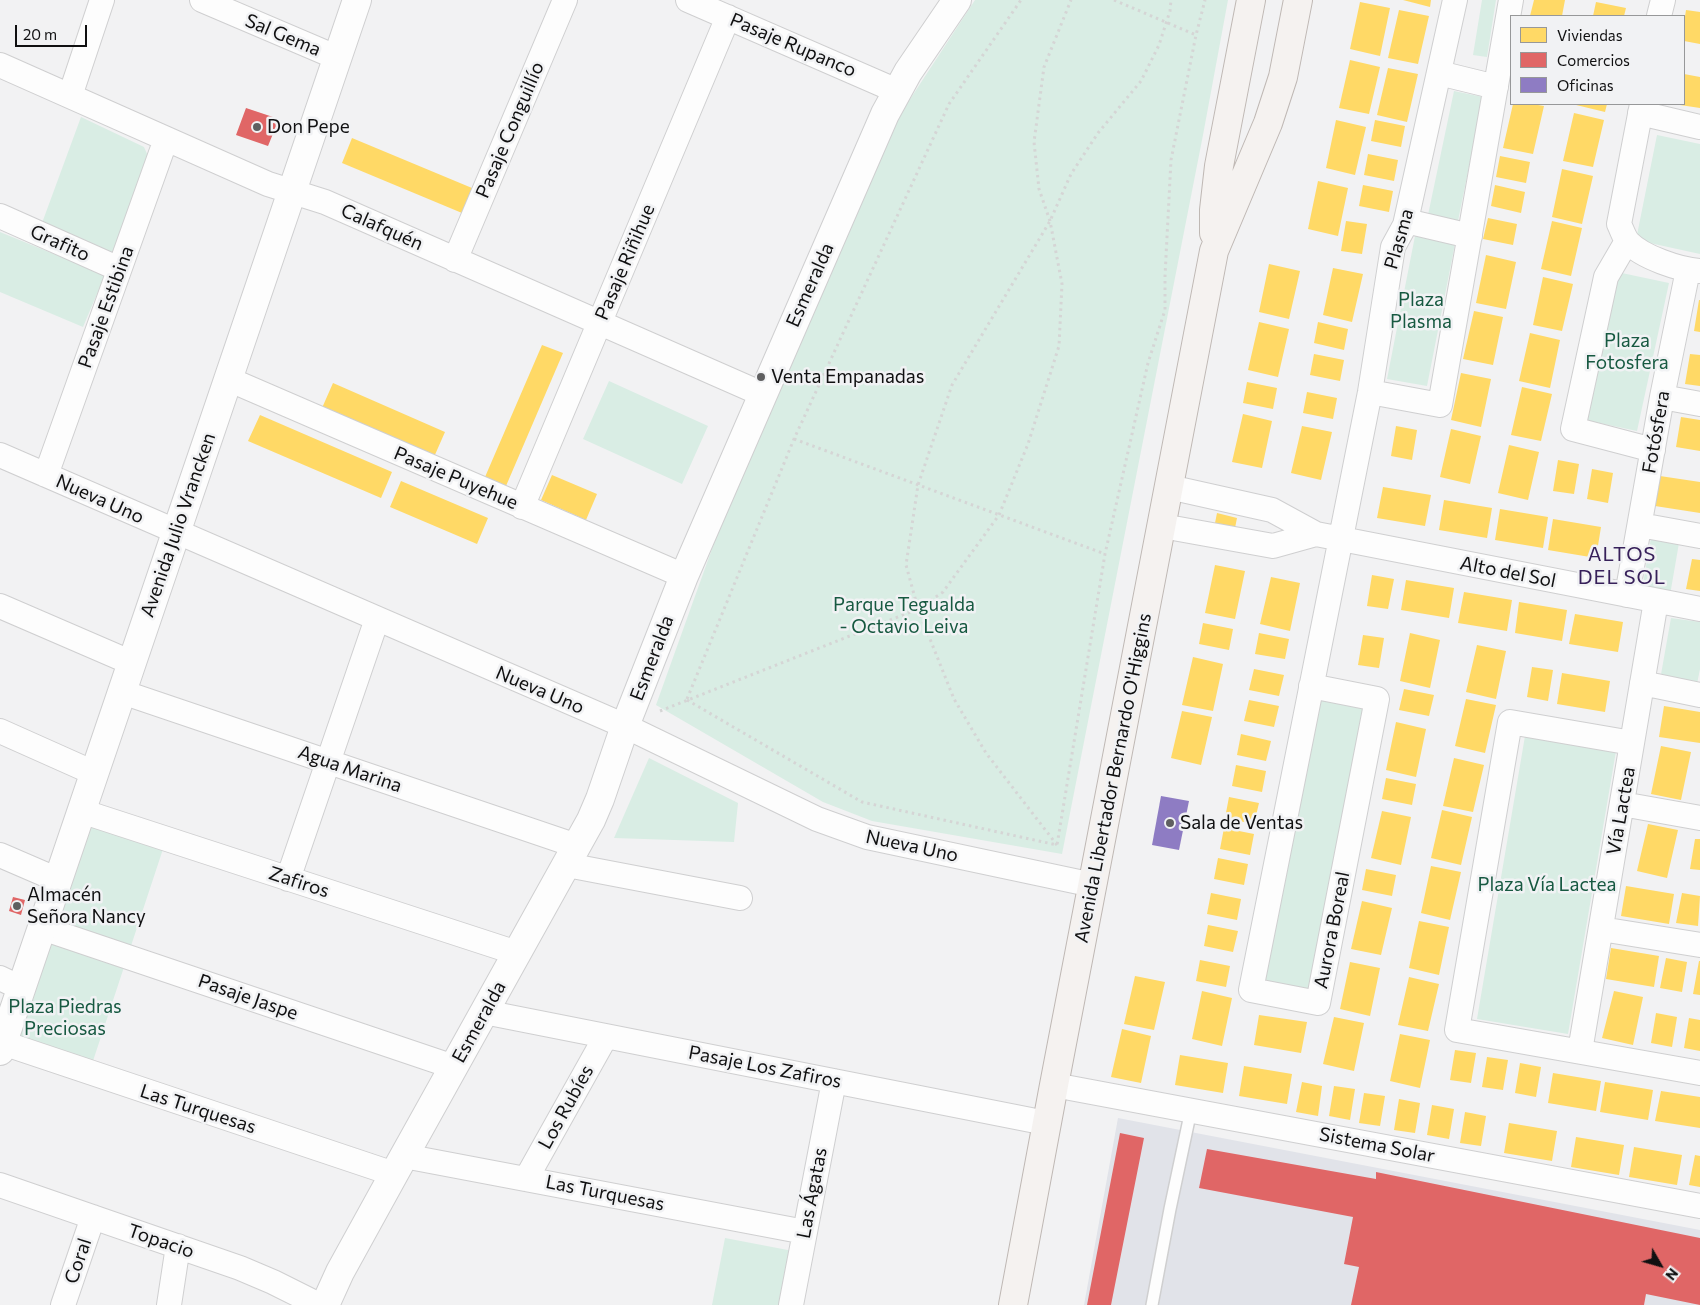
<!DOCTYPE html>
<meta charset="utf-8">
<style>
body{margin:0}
#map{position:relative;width:1700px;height:1305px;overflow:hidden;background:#f2f2f3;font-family:Commissioner,sans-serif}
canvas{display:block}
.legend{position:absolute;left:1510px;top:15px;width:175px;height:90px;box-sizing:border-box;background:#f1f2f4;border:1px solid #979899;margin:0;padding:6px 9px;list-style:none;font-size:15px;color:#101011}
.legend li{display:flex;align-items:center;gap:10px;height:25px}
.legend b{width:25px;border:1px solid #979899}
.north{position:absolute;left:1635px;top:1240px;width:50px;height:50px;-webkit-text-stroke:4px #f1f2f4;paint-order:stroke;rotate:128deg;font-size:14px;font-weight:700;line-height:20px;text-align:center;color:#101011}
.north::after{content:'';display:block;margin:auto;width:18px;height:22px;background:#101011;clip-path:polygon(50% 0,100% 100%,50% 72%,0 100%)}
.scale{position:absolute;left:15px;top:25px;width:72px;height:22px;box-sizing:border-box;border:2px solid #101011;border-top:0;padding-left:6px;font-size:15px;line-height:18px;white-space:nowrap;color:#101011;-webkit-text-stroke:4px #f1f2f4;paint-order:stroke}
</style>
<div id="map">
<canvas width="1700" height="1305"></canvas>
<ul class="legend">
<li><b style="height:14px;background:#ffd966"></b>Viviendas</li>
<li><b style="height:14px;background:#e06666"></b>Comercios</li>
<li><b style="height:14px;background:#8e7cc3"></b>Oficinas</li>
</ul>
<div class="north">N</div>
<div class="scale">20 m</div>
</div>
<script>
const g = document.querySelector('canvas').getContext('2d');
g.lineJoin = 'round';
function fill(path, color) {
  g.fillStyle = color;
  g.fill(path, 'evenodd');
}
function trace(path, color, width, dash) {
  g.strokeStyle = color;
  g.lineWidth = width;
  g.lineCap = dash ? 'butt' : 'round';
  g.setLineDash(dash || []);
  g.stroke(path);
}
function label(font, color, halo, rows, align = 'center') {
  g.font = font + ' Commissioner,sans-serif';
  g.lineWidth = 5;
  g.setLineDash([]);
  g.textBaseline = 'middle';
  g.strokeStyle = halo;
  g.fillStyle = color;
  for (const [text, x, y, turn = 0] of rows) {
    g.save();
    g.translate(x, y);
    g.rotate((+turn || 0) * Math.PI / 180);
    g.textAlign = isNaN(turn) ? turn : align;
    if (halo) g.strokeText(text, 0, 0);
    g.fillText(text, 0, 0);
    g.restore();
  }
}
fill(new Path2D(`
 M 1118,1118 L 1700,1230 L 1700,1305 L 1084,1305 Z`), '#e1e3e9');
fill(new Path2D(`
 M 975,0 L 1228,0 L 1203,135 L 1062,854 L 872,821 L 823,802 L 656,705 L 770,387 L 899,116 Z
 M 1482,0 L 1496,0 L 1487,57 L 1473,55 Z
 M 1454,91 L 1483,97 L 1458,221 L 1428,215 Z
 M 81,117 L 144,147 L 148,156 L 114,251 L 107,254 L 42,223 Z
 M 1657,135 L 1700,144 L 1700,254 L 1636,240 Z
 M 0,232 L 105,275 L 83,327 L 0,292 Z
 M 1415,236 L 1455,244 L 1427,386 L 1387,379 Z
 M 1617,272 L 1669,283 L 1637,431 L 1585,420 Z
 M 609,381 L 708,426 L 682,484 L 583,439 Z
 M 1651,538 L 1679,543 L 1670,595 L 1642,589 Z
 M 1671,618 L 1700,622 L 1700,669 L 1697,684 L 1660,680 Z
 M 1317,695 L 1366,705 L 1308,989 L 1260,980 Z
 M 1525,736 L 1616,751 L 1568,1034 L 1477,1019 Z
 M 649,758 L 738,803 L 734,842 L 614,838 Z
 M 92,818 L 165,843 L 91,1067 L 14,1045 Z
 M 725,1238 L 793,1251 L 782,1305 L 712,1305 Z`), '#d9ede4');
fill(new Path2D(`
 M 1403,0 L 1431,0 L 1430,7 Z
 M 1534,0 L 1565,0 L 1562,16 L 1530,16 Z
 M 1360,2 L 1390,8 L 1380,56 L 1350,49 Z
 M 1596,2 L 1626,8 L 1624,16 L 1593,16 Z
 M 1399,10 L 1429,16 L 1418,64 L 1388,58 Z
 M 1686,10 L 1700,12 L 1700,44 L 1684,41 L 1684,23 Z
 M 1350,60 L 1380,67 L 1369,114 L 1339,108 Z
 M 1388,68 L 1418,74 L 1407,122 L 1377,115 Z
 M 1684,74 L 1700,77 L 1700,108 L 1680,105 L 1684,104 Z
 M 1513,104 L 1532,104 L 1544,106 L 1533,154 L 1503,148 Z
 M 1572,104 L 1607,104 L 1605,112 Z
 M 1574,113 L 1604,120 L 1593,167 L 1563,161 Z
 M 1336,120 L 1366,127 L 1355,175 L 1326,168 Z
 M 1375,120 L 1405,126 L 1401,147 L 1371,141 Z
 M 352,138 L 472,188 L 462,213 L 342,163 Z
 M 1368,154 L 1398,160 L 1394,181 L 1364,175 Z
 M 1500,156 L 1530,162 L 1526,183 L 1496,177 Z
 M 1562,169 L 1593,176 L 1582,224 L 1552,217 Z
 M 1318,181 L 1348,188 L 1338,236 L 1308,229 Z
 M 1363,185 L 1393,191 L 1389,212 L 1359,206 Z
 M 1495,185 L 1525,192 L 1521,213 L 1491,206 Z
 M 1488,218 L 1517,224 L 1513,245 L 1483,239 Z
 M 1346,221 L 1367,224 L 1362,254 L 1341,251 Z
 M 1552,221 L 1582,228 L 1571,276 L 1541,269 Z
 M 1486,255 L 1516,262 L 1506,309 L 1476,303 Z
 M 1269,264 L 1300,271 L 1289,319 L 1259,312 Z
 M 1333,268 L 1363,274 L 1352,322 L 1323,315 Z
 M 1543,277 L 1573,284 L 1562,331 L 1533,325 Z
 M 1699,300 L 1700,300 L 1700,332 L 1694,331 Z
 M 1474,311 L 1503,317 L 1493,365 L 1463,359 Z
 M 1259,322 L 1289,329 L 1278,377 L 1248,370 Z
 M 1318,322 L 1348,329 L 1344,350 L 1314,343 Z
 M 1530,333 L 1560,340 L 1550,388 L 1519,381 Z
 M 542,345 L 563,353 L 506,486 L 485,477 Z
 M 1314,354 L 1344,360 L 1340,381 L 1310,375 Z
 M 1690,354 L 1700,355 L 1700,386 L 1685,384 Z
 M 1461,373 L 1491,379 L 1481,427 L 1451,420 Z
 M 1247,382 L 1277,388 L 1273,409 L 1243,403 Z
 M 333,383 L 445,432 L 434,457 L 322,408 Z
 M 1522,387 L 1552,394 L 1541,441 L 1511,435 Z
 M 1307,392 L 1337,398 L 1333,419 L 1303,413 Z
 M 1243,414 L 1272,421 L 1262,468 L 1232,462 Z
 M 260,415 L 392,472 L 381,498 L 248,441 Z
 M 1681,417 L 1700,420 L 1700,451 L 1676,447 Z
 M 1302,426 L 1332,432 L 1321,480 L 1291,473 Z
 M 1396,426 L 1417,430 L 1412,460 L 1391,456 Z
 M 1451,429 L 1481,436 L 1470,484 L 1440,477 Z
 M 1509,445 L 1539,452 L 1528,500 L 1498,493 Z
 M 1558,460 L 1579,464 L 1574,494 L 1553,491 Z
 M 1592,469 L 1613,473 L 1608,503 L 1587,499 Z
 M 552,475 L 597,494 L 586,520 L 541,500 Z
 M 1660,476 L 1700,482 L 1700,513 L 1655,506 Z
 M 401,481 L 488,518 L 477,544 L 390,507 Z
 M 1383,487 L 1431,495 L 1425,526 L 1377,518 Z
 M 1444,500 L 1492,508 L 1487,538 L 1439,530 Z
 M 1500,509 L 1548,517 L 1543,548 L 1495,540 Z
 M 1217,513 L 1237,518 L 1235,528 L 1215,523 Z
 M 1553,519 L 1601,527 L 1596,558 L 1548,550 Z
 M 1692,559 L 1700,560 L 1700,591 L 1686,589 Z
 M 1215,565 L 1245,571 L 1235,619 L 1205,613 Z
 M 1372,575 L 1394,579 L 1388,609 L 1367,606 Z
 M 1271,577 L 1300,583 L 1290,631 L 1260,624 Z
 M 1406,580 L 1454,588 L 1449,618 L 1401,610 Z
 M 1464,592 L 1512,600 L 1507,631 L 1458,623 Z
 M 1519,602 L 1567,610 L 1562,641 L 1515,633 Z
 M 1575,614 L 1623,622 L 1618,652 L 1569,644 Z
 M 1203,623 L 1233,629 L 1229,650 L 1199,644 Z
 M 1259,633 L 1289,639 L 1285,659 L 1255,654 Z
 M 1410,633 L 1440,640 L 1430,688 L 1400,681 Z
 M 1363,635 L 1384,638 L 1379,668 L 1358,665 Z
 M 1477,645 L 1506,651 L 1496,699 L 1466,692 Z
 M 1193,657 L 1223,664 L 1213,711 L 1182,705 Z
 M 1532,667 L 1553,670 L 1548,701 L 1527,697 Z
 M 1254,669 L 1284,675 L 1279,696 L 1249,690 Z
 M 1562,673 L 1610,681 L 1605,712 L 1557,704 Z
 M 1404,689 L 1434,695 L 1429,716 L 1399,710 Z
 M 1466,699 L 1496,705 L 1485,753 L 1455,746 Z
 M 1249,700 L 1279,706 L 1274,727 L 1244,721 Z
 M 1664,706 L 1700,712 L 1700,743 L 1659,737 Z
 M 1182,711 L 1212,717 L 1201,765 L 1171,758 Z
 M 1396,722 L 1426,729 L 1416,777 L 1386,770 Z
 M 1241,734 L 1271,741 L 1266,761 L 1237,755 Z
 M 1661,746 L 1691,752 L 1681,800 L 1651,794 Z
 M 1454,758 L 1484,765 L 1473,812 L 1443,806 Z
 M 1236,765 L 1266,771 L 1262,792 L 1232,786 Z
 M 1386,778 L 1416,784 L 1412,805 L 1382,799 Z
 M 1229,797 L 1259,803 L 1254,824 L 1225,818 Z
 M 1442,810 L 1472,817 L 1461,865 L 1431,858 Z
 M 1382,811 L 1411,817 L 1401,865 L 1371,858 Z
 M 1648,824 L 1678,830 L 1667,878 L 1637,871 Z
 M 1224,828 L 1254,834 L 1250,855 L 1220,849 Z
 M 1695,839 L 1700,839 L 1700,870 L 1690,869 Z
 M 1218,858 L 1248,864 L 1244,885 L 1214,879 Z
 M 1431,866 L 1461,872 L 1450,920 L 1421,913 Z
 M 1366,869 L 1396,875 L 1392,896 L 1362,890 Z
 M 1626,886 L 1674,894 L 1669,924 L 1621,916 Z
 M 1211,893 L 1241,899 L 1237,920 L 1207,914 Z
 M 1682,893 L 1700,896 L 1698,926 L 1676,923 Z
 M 1362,901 L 1392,908 L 1381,955 L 1351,949 Z
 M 1419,921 L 1449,927 L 1439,975 L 1409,968 Z
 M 1208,925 L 1238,931 L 1233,952 L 1204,946 Z
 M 1611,948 L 1659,956 L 1654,987 L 1606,979 Z
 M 1666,958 L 1687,962 L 1682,992 L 1660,988 Z
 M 1200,960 L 1230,966 L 1226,987 L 1196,981 Z
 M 1699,961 L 1700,961 L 1700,995 L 1693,994 Z
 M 1350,962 L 1380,968 L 1370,1016 L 1340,1009 Z
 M 1135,976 L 1165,982 L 1154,1030 L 1124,1024 Z
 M 1409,977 L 1439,984 L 1428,1031 L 1398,1025 Z
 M 1202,991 L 1232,998 L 1222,1046 L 1192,1039 Z
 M 1614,991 L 1643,997 L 1633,1045 L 1602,1038 Z
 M 1656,1013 L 1677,1017 L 1672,1047 L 1651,1043 Z
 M 1259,1015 L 1307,1022 L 1301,1053 L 1254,1045 Z
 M 1334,1017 L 1364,1023 L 1354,1071 L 1323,1064 Z
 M 1689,1018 L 1700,1020 L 1700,1051 L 1684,1048 Z
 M 1122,1029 L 1151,1036 L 1141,1083 L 1111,1077 Z
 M 1400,1034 L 1430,1040 L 1420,1088 L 1390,1081 Z
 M 1455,1050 L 1476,1053 L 1471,1083 L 1450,1080 Z
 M 1180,1055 L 1228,1063 L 1223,1093 L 1175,1085 Z
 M 1487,1057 L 1508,1060 L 1503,1090 L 1482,1087 Z
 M 1520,1063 L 1541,1067 L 1536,1097 L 1515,1093 Z
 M 1244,1066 L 1292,1074 L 1287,1104 L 1239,1096 Z
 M 1553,1073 L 1601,1081 L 1596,1111 L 1548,1103 Z
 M 1302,1082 L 1322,1086 L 1318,1116 L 1296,1112 Z
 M 1605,1082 L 1653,1090 L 1648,1120 L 1600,1112 Z
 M 1334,1086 L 1355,1089 L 1350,1120 L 1329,1116 Z
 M 1661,1091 L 1700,1097 L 1700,1128 L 1655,1121 Z
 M 1364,1093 L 1385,1096 L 1380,1126 L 1359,1123 Z
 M 1399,1099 L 1420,1103 L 1415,1133 L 1394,1130 Z
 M 1432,1105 L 1454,1109 L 1449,1139 L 1427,1135 Z
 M 1465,1112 L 1486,1116 L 1481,1146 L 1460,1143 Z
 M 1509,1123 L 1557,1131 L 1552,1161 L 1504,1153 Z
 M 1576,1137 L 1624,1145 L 1619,1175 L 1571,1167 Z
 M 1634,1147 L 1682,1155 L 1677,1185 L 1629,1177 Z
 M 1695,1155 L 1700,1156 L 1700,1187 L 1689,1185 Z`), '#ffd966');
fill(new Path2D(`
 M 246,108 L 279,119 L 268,146 L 236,135 Z
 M 13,897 L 25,900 L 21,915 L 9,911 Z
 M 1120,1133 L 1144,1138 L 1111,1305 L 1087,1305 Z
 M 1207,1149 L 1376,1179 L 1376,1172 L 1700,1238 L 1700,1305 L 1646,1294 L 1644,1305 L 1351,1305 L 1359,1267 L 1344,1264 L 1353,1217 L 1199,1188 Z`), '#e06666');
fill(new Path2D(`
 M 1161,796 L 1189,801 L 1179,850 L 1152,845 Z`), '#8e7cc3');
const service = new Path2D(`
 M 1152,1305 L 1170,1209 L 1191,1110`);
const minor = new Path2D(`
 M 202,0 L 338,58
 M 688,0 L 897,91
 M 1659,16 L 1663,0
 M 0,65 L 268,184 L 325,202 L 762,394
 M 1439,73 L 1496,87
 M 70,96 L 102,0
 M 1642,104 L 1619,224 C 1622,230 1624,237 1628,242 C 1642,257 1680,270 1700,271
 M 1640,113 L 1700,127
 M 0,216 L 119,269
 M 1406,221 L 1470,236
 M 1627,241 L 1606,277 L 1573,429 L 1653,450
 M 455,260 L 565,0
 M 228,379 L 684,576
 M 1370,392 L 1440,405 L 1511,0
 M 1662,397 L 1700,404
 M 0,455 L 625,726 L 817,819 L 867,837 L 1093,885
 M 46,475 L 166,139
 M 1169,487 L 1272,510 L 1316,534 L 1700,609
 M 522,507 L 728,17
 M 1640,525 L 1700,536
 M 1162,526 L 1273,546 L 1316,534
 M 1627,595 L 1662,397 L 1688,270
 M 0,606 L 132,663
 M 1642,683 L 1700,695
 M 1311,686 L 1377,699 L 1318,1003 L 1251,990 L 1370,392 L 1393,247 L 1405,225 L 1455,0
 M 122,692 L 577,846
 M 0,731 L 94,773
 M 1632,743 L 1510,722 L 1457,1030 L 1700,1073
 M 1622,804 L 1700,818
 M 81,811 L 517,953
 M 0,855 L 58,880
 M 567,865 L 740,898
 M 288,879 L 377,619
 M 42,928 L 454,1067
 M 1601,929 L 1700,945
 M 0,978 L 21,988
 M 484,1012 L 1046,1123
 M 3,1043 L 394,1174
 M 1580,1051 L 1656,601
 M 1054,1085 L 1700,1206
 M 404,1156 L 805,1232
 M 526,1179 L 606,1036
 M 0,1185 L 240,1268 L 273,1282 L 319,1305
 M 63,1305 L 93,1217
 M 169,1305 L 178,1246
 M 791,1305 L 834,1081`);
const tertiary = new Path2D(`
 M 0,1051 L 357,0
 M 325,1305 L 340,1272 L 394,1174 L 591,820 L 600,799 L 625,726 L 684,576 L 885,114 L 908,72 L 957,0`);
const primary = new Path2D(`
 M 1214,233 L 1214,210 L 1219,166 L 1251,0
 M 1013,1305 L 1054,1085 L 1214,251 L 1268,123 L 1283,77 L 1298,0`);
trace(service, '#cfcfd0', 14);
trace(minor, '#cfcfd0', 26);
trace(tertiary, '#cfcfd0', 30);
trace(primary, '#bfb8b4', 30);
trace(new Path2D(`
 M 1114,0 L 1196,35
 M 794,439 L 1105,554
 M 687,699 L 794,439 L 949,104 L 1021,0
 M 687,700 L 862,802 L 1057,845 L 1105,554 L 1148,363 L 1165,310 L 1165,276 L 1171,160 L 1196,35 L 1205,0
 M 660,711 L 918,609 L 943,592 L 999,515 L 1028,444 L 1059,346 L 1062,284 L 1050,221 L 1039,189 L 1034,142 L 1044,67 L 1071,0
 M 1057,845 L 986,753 L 954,699 L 918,609 L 906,565 L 918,485 L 952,385 L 1050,221 L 1071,174 L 1098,133 L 1141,81 L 1159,45 L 1170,11 L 1171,0`), '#d5d5d5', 3, [2.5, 4]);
trace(service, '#fdfdfd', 11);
trace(minor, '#fdfdfd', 24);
trace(tertiary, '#fdfdfd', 28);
trace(primary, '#f5f2f0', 28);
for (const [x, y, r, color] of [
 [257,127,5,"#5f5f60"],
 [761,377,5,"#5f5f60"],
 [1170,823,5,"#5f5f60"],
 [17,906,5,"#5f5f60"]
]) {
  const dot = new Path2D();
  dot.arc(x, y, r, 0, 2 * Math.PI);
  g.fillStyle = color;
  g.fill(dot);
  trace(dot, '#f1f2f4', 2);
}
label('19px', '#101011', '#f1f2f4', [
 ["Sal Gema",283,35,23],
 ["Pasaje Rupanco",793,45,23],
 ["Pasaje Conguillío",510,130,-67],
 ["Calafquén",382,227,24],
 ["Plasma",1399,239,-74],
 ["Grafito",60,243,24],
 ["Pasaje Riñihue",625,262,-67],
 ["Esmeralda",810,285,-66],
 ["Pasaje Estibina",106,307,-70],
 ["Fotósfera",1656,432,-80],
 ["Pasaje Puyehue",456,478,23],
 ["Nueva Uno",100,499,24],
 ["Avenida Julio Vrancken",178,525,-71],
 ["Alto del Sol",1508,572,11],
 ["Esmeralda",652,658,-69],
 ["Nueva Uno",540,690,23],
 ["Agua Marina",350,769,19],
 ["Avenida Libertador Bernardo O'Higgins",1113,778,-79],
 ["Vía Lactea",1621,811,-80],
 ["Nueva Uno",912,846,12],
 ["Zafiros",299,882,18],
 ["Aurora Boreal",1332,930,-79],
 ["Pasaje Jaspe",248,997,19],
 ["Esmeralda",479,1022,-61],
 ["Pasaje Los Zafiros",765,1067,11],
 ["Los Rubíes",566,1107,-61],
 ["Las Turquesas",198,1109,18],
 ["Sistema Solar",1377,1145,11],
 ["Las Turquesas",605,1193,11],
 ["Las Ágatas",812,1193,-79],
 ["Topacio",161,1241,19],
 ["Coral",78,1261,-71]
]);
label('19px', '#101011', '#f1f2f4', [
 ["Don Pepe",267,127],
 ["Venta Empanadas",771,377],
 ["Sala de Ventas",1180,823],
 ["Almacén",27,895],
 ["Señora Nancy",27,917]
], 'left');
label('19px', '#175941', '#f1f2f4', [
 ["Plaza",1421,300],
 ["Plasma",1421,322],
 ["Plaza",1627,341],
 ["Fotosfera",1627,363],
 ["Parque Tegualda",904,605],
 ["- Octavio Leiva",904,627],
 ["Plaza Vía Lactea",1547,885],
 ["Plaza Piedras",65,1007],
 ["Preciosas",65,1029]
]);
g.letterSpacing = '1px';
label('20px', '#37205a', '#f1f2f4', [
 ["ALTOS",1622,554],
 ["DEL SOL",1622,577]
]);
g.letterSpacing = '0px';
</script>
